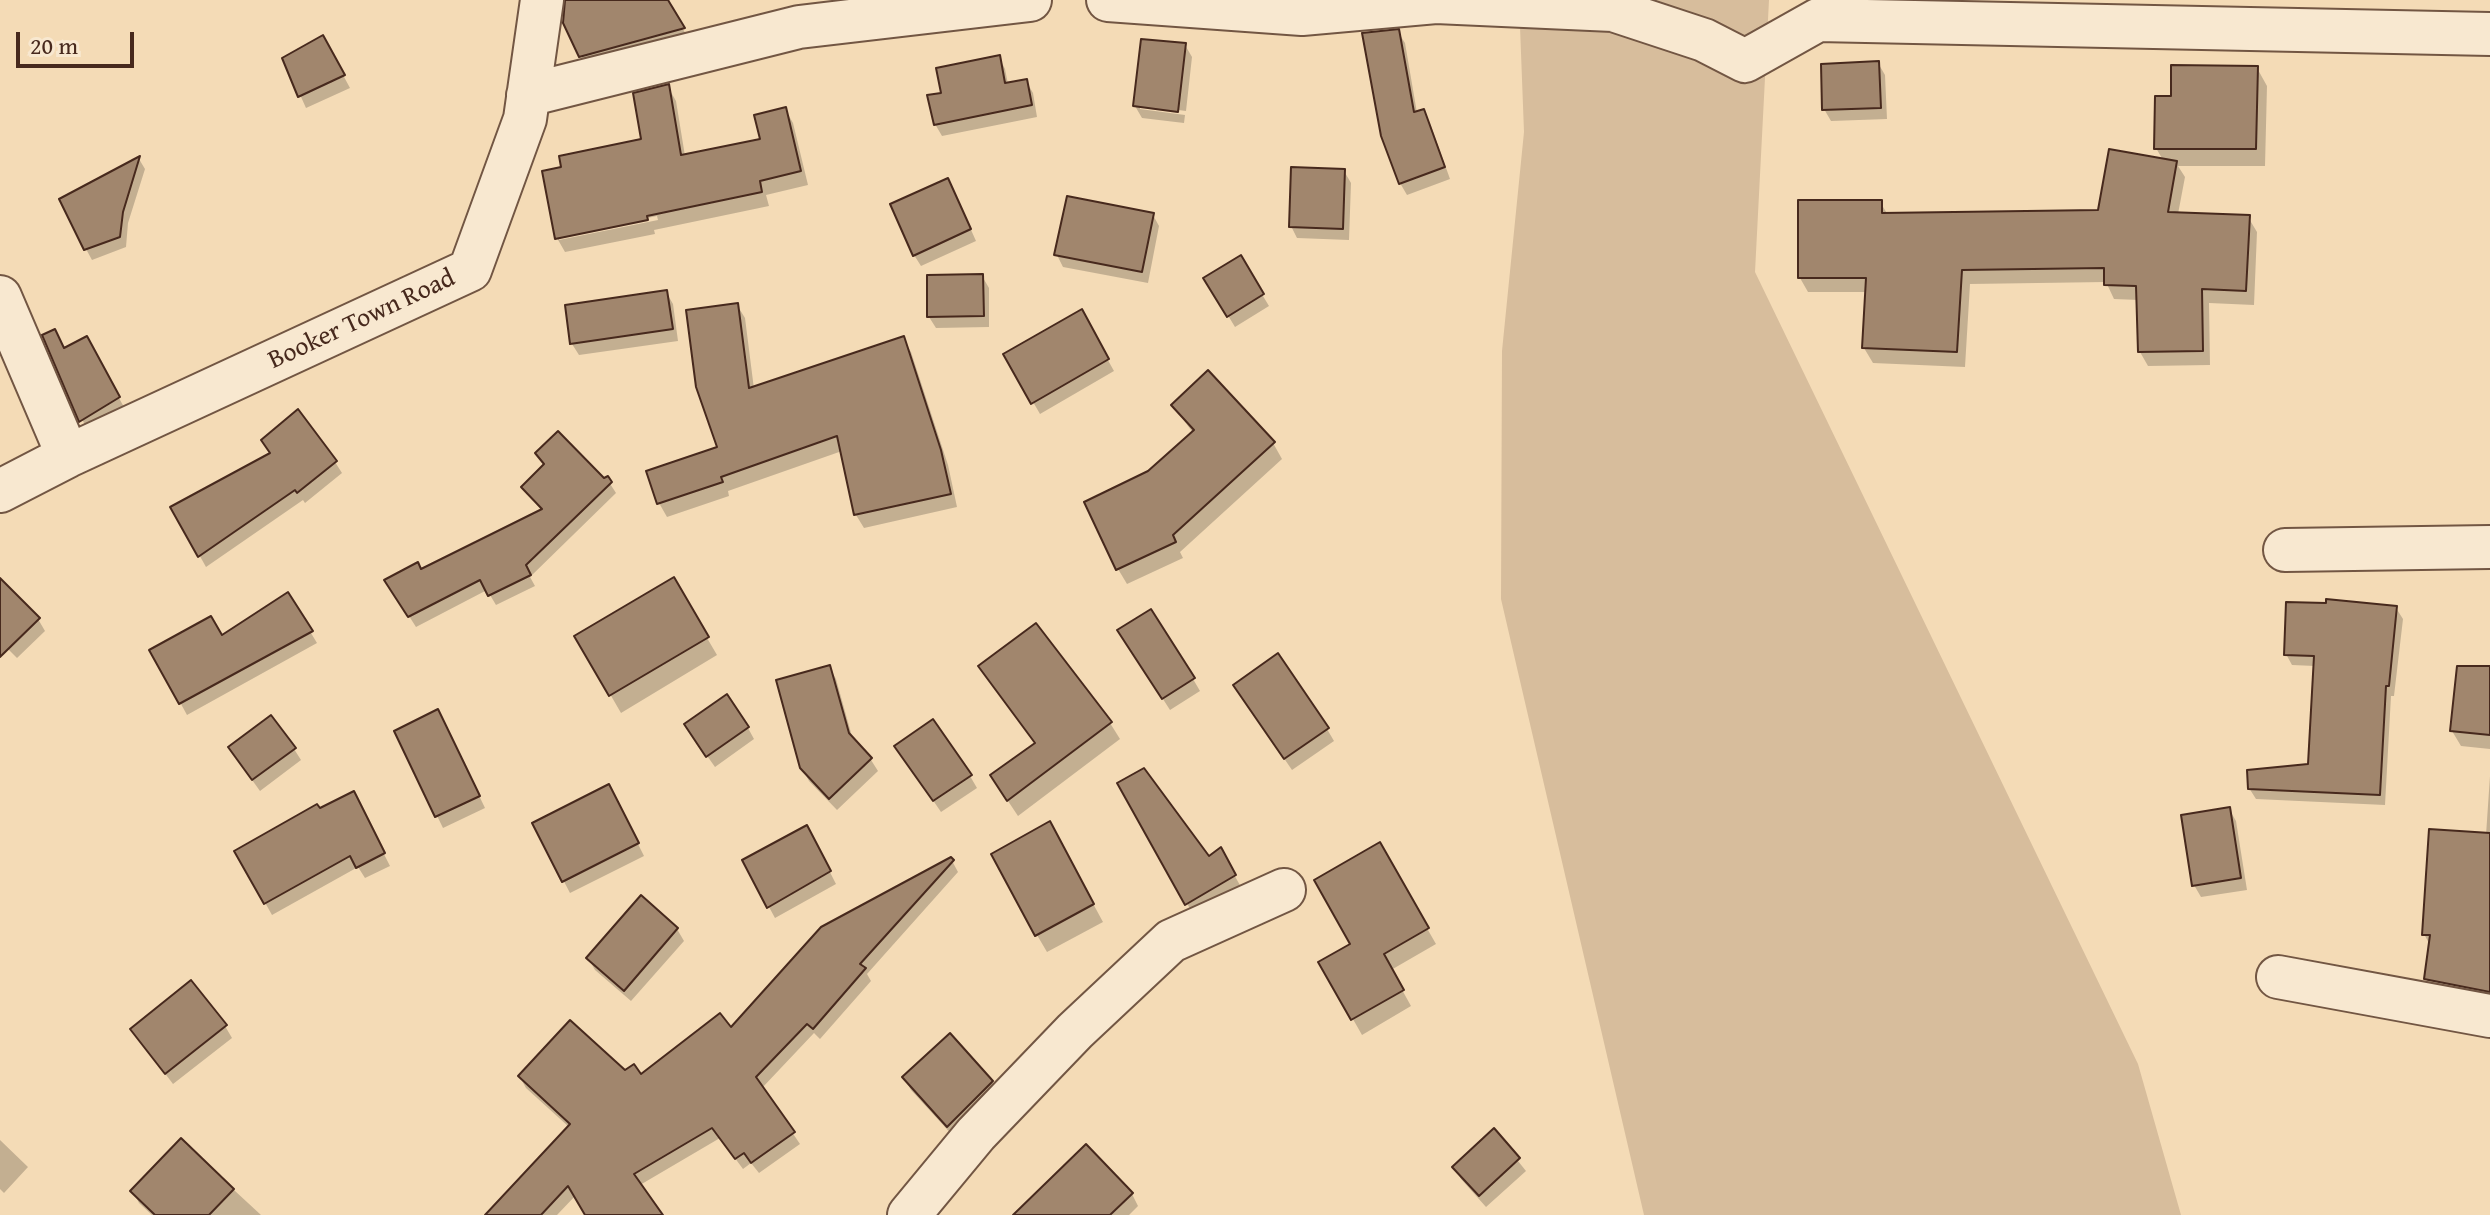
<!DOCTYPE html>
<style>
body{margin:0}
#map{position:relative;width:2490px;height:1215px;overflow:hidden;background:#f4dbb6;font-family:"Gentium Book Plus",serif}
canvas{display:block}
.scale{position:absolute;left:16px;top:32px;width:118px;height:36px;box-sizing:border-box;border:4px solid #47291d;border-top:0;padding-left:10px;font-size:24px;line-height:28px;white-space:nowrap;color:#47291d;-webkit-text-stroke:6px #f8e8d0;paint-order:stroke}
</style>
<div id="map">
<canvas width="2490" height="1215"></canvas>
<div class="scale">20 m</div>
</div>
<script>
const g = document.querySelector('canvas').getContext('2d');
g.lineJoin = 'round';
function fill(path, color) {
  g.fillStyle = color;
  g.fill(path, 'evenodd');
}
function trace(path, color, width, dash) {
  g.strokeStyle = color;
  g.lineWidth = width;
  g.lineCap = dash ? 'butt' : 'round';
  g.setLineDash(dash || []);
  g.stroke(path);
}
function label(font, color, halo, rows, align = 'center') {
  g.font = font + ' "Gentium Book Plus",serif';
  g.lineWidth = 6;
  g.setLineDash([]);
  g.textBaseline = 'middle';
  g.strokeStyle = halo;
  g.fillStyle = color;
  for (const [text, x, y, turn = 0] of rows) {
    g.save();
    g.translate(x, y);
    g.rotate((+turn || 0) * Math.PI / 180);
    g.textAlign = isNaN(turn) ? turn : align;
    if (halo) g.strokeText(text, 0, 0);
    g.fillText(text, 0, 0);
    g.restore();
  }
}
fill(new Path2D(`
 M 1519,0 L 1769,0 L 1755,272 L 2138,1064 L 2181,1215 L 1644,1215 L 1501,599 L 1502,351 L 1524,132 Z`), '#d7bd9c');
fill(new Path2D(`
 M 567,0 L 665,0 L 689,39 L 587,68 L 565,23 Z
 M 1398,32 L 1405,43 L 1417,113 L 1423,111 L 1430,123 L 1450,179 L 1407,195 L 1400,183 Z
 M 323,38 L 350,88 L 306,108 L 284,59 Z
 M 1185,45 L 1192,57 L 1186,111 L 1140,105 L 1140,109 L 1185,115 L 1184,123 L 1142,118 L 1135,106 Z
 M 999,57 L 1005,69 L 1008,84 L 1026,81 L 1033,93 L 1037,117 L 942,136 L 935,124 L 943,95 Z
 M 1878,63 L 1885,75 L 1887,119 L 1831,121 L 1824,109 Z
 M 2257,68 L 2267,86 L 2265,166 L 2178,166 L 2185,177 L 2178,214 L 2248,217 L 2257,232 L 2254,305 L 2209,303 L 2210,365 L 2148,366 L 2140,352 L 2139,300 L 2114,299 L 2106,282 L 1970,284 L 1965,367 L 1873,363 L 1864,348 L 1867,292 L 1808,292 L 1800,278 L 1880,202 L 1888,215 L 2099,212 L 2163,160 L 2156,148 L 2173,98 Z
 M 668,87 L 676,101 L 685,156 L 763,141 L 785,109 L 793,123 L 808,185 L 766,195 L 769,206 L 654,230 L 655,234 L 565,252 L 557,238 L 643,141 ZM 657,216 L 658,220 L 559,240 L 559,236 Z
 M 139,159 L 145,169 L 128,223 L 126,247 L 92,260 L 86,249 Z
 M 1344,171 L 1351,183 L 1349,240 L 1297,238 L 1291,226 Z
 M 954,192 L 976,241 L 921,266 L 914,255 Z
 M 1153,215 L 1159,226 L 1148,283 L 1063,267 L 1057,255 Z
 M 1240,258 L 1269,306 L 1235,327 L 1206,279 Z
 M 982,276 L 989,288 L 989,327 L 936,328 L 929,317 Z
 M 666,292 L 673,304 L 678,341 L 579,355 L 572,344 Z
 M 737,305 L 745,318 L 754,389 L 903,339 L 911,352 L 948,465 L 957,507 L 864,528 L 856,515 L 842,451 L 728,491 L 729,496 L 667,517 L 659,503 L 649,472 L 720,448 Z
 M 1081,312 L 1114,371 L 1040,414 L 1006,355 Z
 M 45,336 L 64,350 L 86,338 L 125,409 L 88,432 Z
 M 1173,405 L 1273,443 L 1282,459 L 1180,552 L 1183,558 L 1127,584 L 1118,569 L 1150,472 L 1193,433 Z
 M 537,454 L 604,480 L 607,479 L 616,493 L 530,577 L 535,586 L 496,605 L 487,590 L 416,627 L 393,591 L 421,571 L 542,511 L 523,488 L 545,466 Z
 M 335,462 L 342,473 L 305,503 L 303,500 L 206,567 L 173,508 Z
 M 673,580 L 717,655 L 621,713 L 577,637 Z
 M 288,595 L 317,643 L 187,715 L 152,651 L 221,638 Z
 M 0,598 L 38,619 L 45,631 L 17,658 L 0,641 Z
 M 2396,608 L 2403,619 L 2394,696 L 2391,696 L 2385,805 L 2256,799 L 2249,788 L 2310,766 L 2315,666 L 2292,665 L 2286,654 Z
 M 1127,643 L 1193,679 L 1200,691 L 1170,710 Z
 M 829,667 L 836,679 L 853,740 L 871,760 L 878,771 L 837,810 L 809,781 L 802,768 Z
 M 981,667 L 1110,723 L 1120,739 L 1018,816 L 1002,792 L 1036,745 Z
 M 1242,697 L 1327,729 L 1334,741 L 1292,770 Z
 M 2490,700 L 2490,749 L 2461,746 L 2452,731 Z
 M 444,723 L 485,808 L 443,828 L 396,732 Z
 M 748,728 L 754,739 L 715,767 L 693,736 Z
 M 294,749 L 301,760 L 260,791 L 237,759 Z
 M 904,758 L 970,776 L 977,788 L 941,812 Z
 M 2490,776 L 2490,1005 L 2435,995 L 2426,979 L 2430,945 L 2424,934 L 2486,835 Z
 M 1119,784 L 1208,858 L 1220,850 L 1245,894 L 1197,921 Z
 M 615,798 L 644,856 L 570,893 L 534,824 Z
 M 359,805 L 390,866 L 365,878 L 358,867 L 272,915 L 236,851 L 319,811 Z
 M 2229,809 L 2236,821 L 2247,890 L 2201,897 L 2194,885 Z
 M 813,839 L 836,884 L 775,918 L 769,907 Z
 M 1059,841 L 1103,922 L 1047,952 L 1037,935 Z
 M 1379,845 L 1436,944 L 1391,970 L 1411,1006 L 1362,1035 L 1321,963 L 1353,945 Z
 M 951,859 L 958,872 L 867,974 L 871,981 L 820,1039 L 814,1033 L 762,1088 L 800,1144 L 759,1173 L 751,1163 L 743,1169 L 720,1138 L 640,1185 L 661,1215 L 587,1215 L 576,1195 L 557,1215 L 488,1215 L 569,1127 L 526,1088 L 520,1077 L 625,1073 L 641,1077 L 731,1030 Z
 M 677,929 L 684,941 L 631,1001 L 595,970 L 588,958 Z
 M 225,1026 L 232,1038 L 173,1084 L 132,1030 Z
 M 950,1036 L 992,1082 L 999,1094 L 955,1138 L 911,1090 L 904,1078 Z
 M 1494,1131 L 1526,1171 L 1486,1207 L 1461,1179 L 1454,1167 Z
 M 0,1140 L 28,1167 L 4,1193 L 0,1189 Z
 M 181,1141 L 261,1215 L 152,1215 L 139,1203 L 133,1191 Z
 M 1132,1194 L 1138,1206 L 1129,1215 L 1031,1215 Z`), '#0003');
const building = new Path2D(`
 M 565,0 L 668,0 L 685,28 L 579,57 L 563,23 Z
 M 1399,29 L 1414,112 L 1424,109 L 1445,167 L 1399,184 L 1381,136 L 1362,33 Z
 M 323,35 L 345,75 L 298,97 L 282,58 Z
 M 1141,39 L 1186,43 L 1178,112 L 1133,106 Z
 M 1000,55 L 1005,83 L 1027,79 L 1032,105 L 934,125 L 927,95 L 941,93 L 936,68 Z
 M 1879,61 L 1881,108 L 1822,110 L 1821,64 Z
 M 2171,65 L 2258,66 L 2256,149 L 2154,149 L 2155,96 L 2171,96 Z
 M 669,84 L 681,155 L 760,139 L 754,115 L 786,107 L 801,171 L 760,181 L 762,192 L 647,216 L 648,220 L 555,239 L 542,171 L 561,167 L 559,156 L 641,139 L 633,93 Z
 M 2109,149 L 2177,161 L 2168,212 L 2250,215 L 2246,291 L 2202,289 L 2203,351 L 2138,352 L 2136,286 L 2104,285 L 2104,268 L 1962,270 L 1957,352 L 1862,348 L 1866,278 L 1798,278 L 1798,200 L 1882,200 L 1882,213 L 2098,210 Z
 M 140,156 L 123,212 L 120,237 L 84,250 L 59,199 Z
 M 1291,167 L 1345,169 L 1343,229 L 1289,227 Z
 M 948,178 L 971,229 L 913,256 L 890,204 Z
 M 1067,196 L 1154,213 L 1142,272 L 1054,255 Z
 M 1241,255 L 1264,294 L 1227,317 L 1203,278 Z
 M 983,274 L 984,316 L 927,317 L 927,275 Z
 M 667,290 L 673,329 L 570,344 L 565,305 Z
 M 738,303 L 749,388 L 904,336 L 941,450 L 951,494 L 854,515 L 837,436 L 721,477 L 723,482 L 657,504 L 646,471 L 717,447 L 696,387 L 686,310 Z
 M 1082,309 L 1109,359 L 1031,404 L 1003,354 Z
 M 55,329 L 64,348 L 87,336 L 120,397 L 79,422 L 42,335 Z
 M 1208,370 L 1275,442 L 1173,535 L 1176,542 L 1116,570 L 1084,502 L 1148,471 L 1194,430 L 1171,405 Z
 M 298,409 L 337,461 L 297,493 L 295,490 L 198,557 L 170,507 L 270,453 L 261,440 Z
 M 558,431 L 604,478 L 608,476 L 612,482 L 526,565 L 531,575 L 488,596 L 480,580 L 408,617 L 384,580 L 418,562 L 421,569 L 542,509 L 521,487 L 544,464 L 535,453 Z
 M 674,577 L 709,637 L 609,696 L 574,636 Z
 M 0,578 L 40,618 L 0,657 Z
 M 288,592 L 313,631 L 179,704 L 149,650 L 211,616 L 222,635 Z
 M 2326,599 L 2397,606 L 2389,686 L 2386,686 L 2380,795 L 2248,789 L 2247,770 L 2308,764 L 2314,656 L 2284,655 L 2286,602 L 2326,603 Z
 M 1151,609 L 1195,678 L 1162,699 L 1117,630 Z
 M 1036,623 L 1112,722 L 1007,801 L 990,775 L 1035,743 L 978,666 Z
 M 1278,653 L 1329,728 L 1284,759 L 1233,685 Z
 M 830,665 L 849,733 L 872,758 L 829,799 L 800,768 L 776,680 Z
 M 2457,666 L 2490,666 L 2490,735 L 2450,731 Z
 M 727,694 L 749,727 L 706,757 L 684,724 Z
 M 438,709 L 480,796 L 435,817 L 394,731 Z
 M 271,715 L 296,748 L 252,780 L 228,747 Z
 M 933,719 L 972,775 L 933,801 L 894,746 Z
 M 1144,768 L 1209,856 L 1221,847 L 1236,875 L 1185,905 L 1117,783 Z
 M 609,784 L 639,843 L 562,882 L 532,823 Z
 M 354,791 L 385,853 L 356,868 L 350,856 L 264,904 L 234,851 L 317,804 L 320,808 Z
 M 2230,807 L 2241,878 L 2192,886 L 2181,815 Z
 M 1050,821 L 1094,904 L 1035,936 L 991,854 Z
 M 807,825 L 831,871 L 767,908 L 742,860 Z
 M 2429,829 L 2490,833 L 2490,992 L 2424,979 L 2430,935 L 2422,935 Z
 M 1380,842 L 1429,928 L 1384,954 L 1404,990 L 1351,1020 L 1318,962 L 1350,944 L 1314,880 Z
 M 951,857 L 954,860 L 860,964 L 866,968 L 813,1029 L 807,1024 L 756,1077 L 795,1132 L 751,1163 L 744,1153 L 735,1159 L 712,1128 L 634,1174 L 663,1215 L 585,1215 L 568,1186 L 541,1215 L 485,1215 L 570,1124 L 518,1076 L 570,1020 L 625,1070 L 634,1064 L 641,1074 L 720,1013 L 731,1027 L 821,927 Z
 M 641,895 L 678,928 L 624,991 L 586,958 Z
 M 191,980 L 227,1025 L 165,1074 L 130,1029 Z
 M 950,1033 L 993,1081 L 947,1127 L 902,1077 Z
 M 1494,1128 L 1520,1158 L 1479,1196 L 1452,1167 Z
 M 181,1138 L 234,1189 L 209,1215 L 155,1215 L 130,1191 Z
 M 1086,1144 L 1133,1193 L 1110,1215 L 1013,1215 Z`);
fill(building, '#a1866d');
trace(building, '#47291d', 2);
const street = new Path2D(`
 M 1108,0 L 1302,14 L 1436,2 L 1613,10 L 1704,40 L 1745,61 L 1818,20 L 2490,34
 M 528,95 L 799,27 L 1030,0
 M 0,297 L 68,456
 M 0,491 L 68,456 L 470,270 L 525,119 L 542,0
 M 2285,550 L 2490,547
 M 2278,977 L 2490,1016
 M 909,1215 L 976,1134 L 1075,1031 L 1171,941 L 1284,890`);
trace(street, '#725643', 46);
trace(street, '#f8e8d0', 42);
label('26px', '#47291d', '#f8e8d0', [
 ["Booker Town Road",362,320,-25]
]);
</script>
